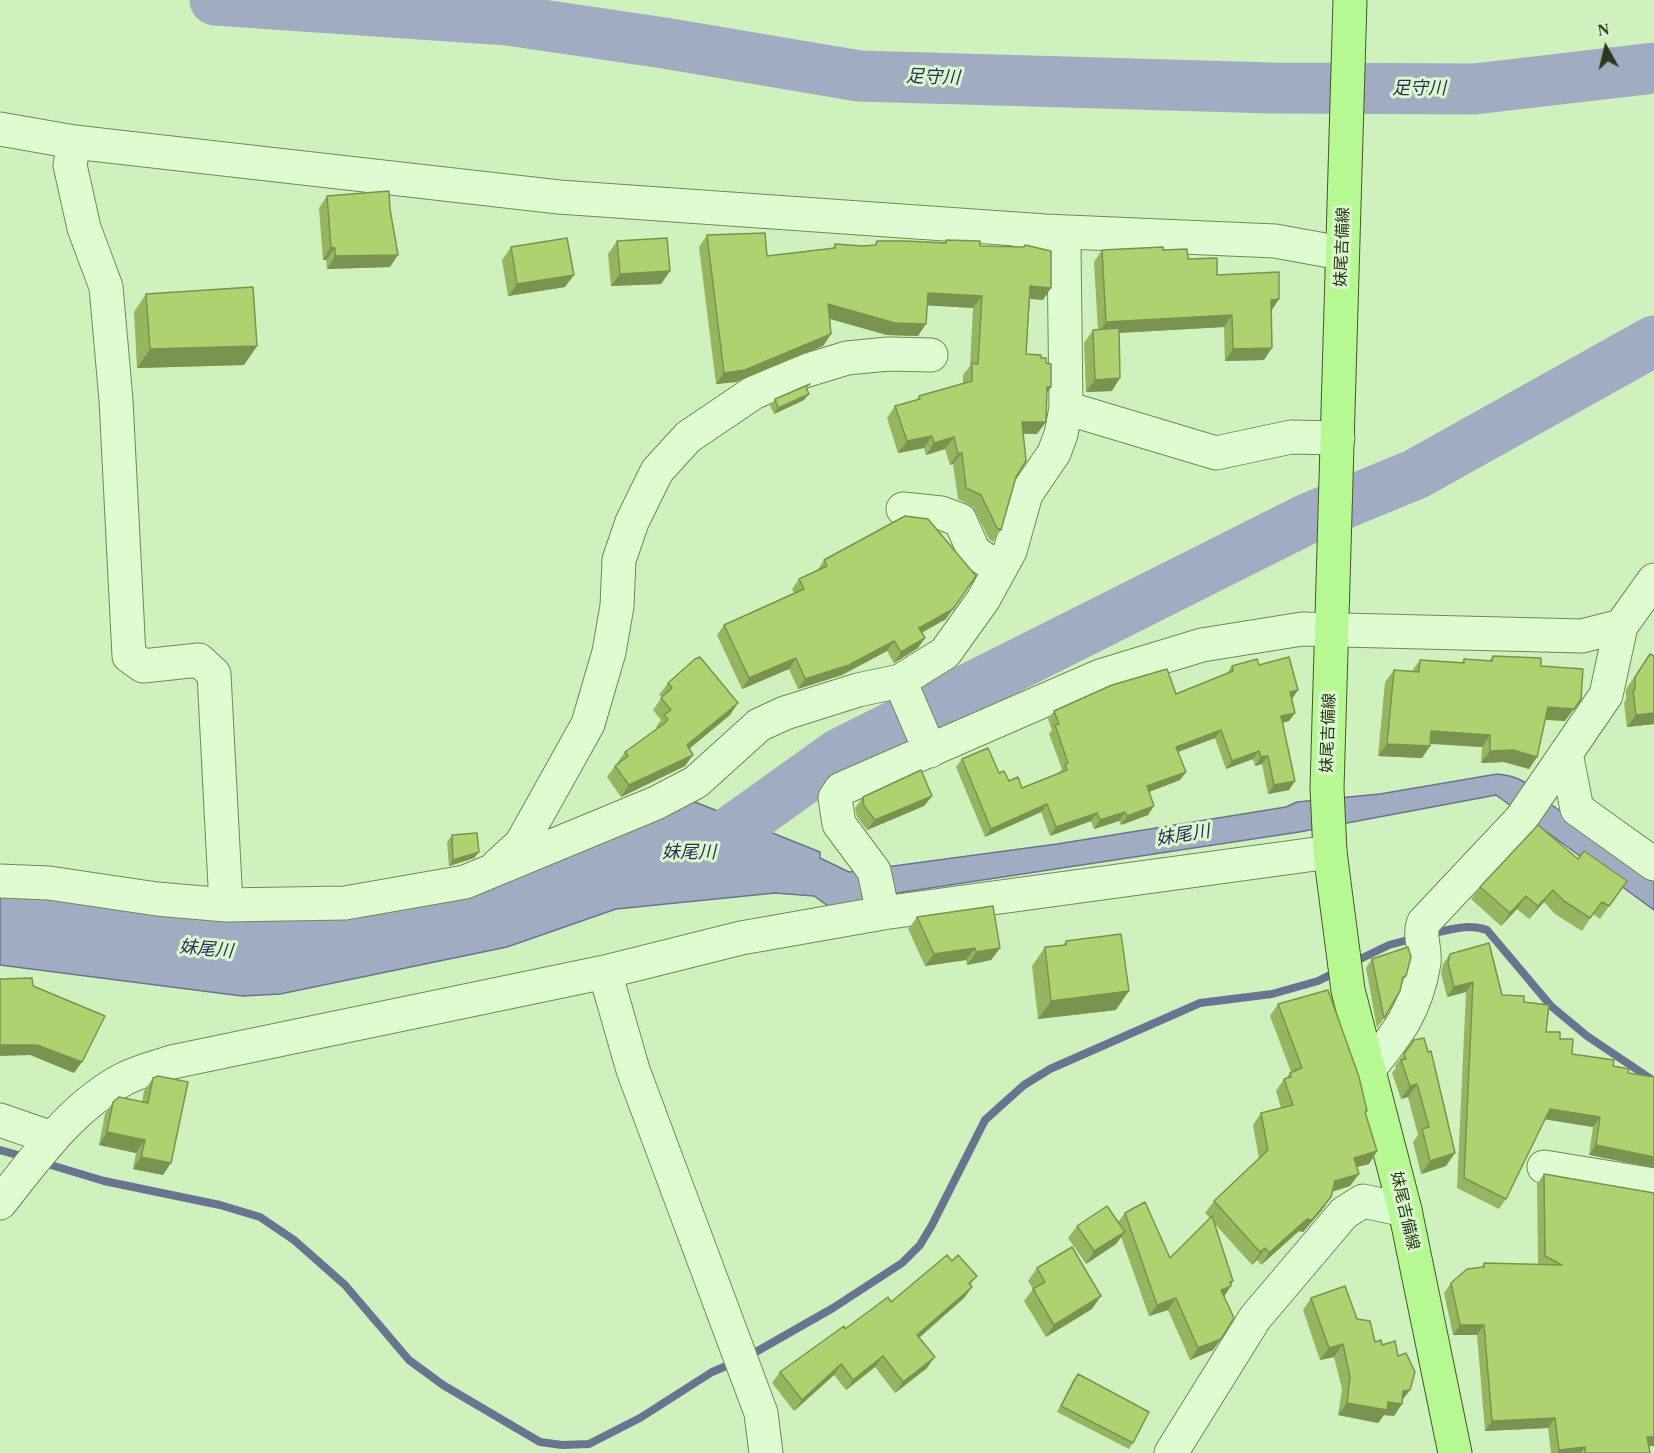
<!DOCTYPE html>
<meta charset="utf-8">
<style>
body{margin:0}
#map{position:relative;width:1654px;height:1453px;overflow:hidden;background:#cff1bd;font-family:"Times New Roman",serif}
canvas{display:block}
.north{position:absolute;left:1576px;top:18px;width:60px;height:60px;-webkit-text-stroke:4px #dbf8cd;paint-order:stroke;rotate:352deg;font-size:16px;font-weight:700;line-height:24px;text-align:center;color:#2b381b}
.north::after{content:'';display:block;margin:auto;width:21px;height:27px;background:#2b381b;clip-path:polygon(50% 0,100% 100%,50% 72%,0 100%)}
</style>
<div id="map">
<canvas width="1654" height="1453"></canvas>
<div class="north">N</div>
</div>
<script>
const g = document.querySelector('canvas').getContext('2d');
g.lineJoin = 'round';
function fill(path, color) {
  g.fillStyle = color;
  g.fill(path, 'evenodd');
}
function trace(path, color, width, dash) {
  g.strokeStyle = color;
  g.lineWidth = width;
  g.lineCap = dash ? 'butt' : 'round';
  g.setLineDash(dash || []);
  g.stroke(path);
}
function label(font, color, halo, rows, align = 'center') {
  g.font = font + ' "Times New Roman","Noto Sans JP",serif';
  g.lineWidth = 6;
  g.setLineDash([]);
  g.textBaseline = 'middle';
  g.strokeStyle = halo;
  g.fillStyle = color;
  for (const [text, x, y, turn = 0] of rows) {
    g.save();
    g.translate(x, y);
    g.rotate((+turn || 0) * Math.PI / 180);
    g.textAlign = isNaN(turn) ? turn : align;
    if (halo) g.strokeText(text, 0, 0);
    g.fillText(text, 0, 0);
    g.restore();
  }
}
const water = new Path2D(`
 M 1497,774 C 1519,776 1529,783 1543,799 L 1654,875 L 1654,910 L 1496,795 L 1299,832 L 897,893 L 869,901 L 828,906 L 814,896 L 775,893 L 616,909 L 507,947 L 280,994 L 242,996 L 0,965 L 0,890 L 325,911 L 690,800 L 820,852 L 820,858 L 849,872 L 1057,844 L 1286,807 L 1297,802 L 1380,794 Z`);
fill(water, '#a1acc2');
trace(water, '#687490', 1.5);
trace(new Path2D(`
 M 1427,935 C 1448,930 1467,923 1487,930 L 1551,1006 L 1587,1036 L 1654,1081
 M 1352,963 L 1389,945 L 1415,938
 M 0,1150 L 25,1157
 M 41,1162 L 104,1181 L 220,1205 L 260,1217 L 294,1240 L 345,1285 L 409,1360 L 443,1385 L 540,1442 L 562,1445 L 589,1444 L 640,1418 L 712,1372 L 736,1362
 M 747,1357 L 833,1308 L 902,1263 L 920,1245 L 932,1225 L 985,1120 L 1024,1085 L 1050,1069 L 1200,1003 L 1272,994 L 1318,981 L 1338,971`), '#687490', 8);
trace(new Path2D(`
 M 215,0 L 508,20 L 664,43 L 859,76 L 1272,88 L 1474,89 L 1654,68
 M 688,862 L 839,754 L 1309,518 L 1416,474 L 1654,341`), '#a1acc2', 51);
const minor = new Path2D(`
 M 0,129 L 74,142 L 559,197 L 1045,231 L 1275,241 L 1341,253
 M 74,142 L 70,165 L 84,228 L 106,287 L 116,400 L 129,656 L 143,666 L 199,660 L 214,674 L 226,905
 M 1028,242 L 1064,247 L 1066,408 L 1216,453 L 1291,437 L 1338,438
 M 903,509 L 941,513 L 960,520 L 974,552 L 1000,569
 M 900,681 L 930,751
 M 1566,753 L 1577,809 L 1654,864
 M 497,866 L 521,844 L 588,724 L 609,652 L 617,606 L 619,560 L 632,522 L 657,471 L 688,437 L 753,393 L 798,373 L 847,358 L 888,354 L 931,355
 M 0,881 L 49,883 L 157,899 L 226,905 L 345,903 L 465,882 L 656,803 L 696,782 L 759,725 L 785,713 L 858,690 L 900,681 L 945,653 L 983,600 L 1010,551 L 1026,494 L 1054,453 L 1061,434 L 1066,408
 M 883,913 L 874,871 L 839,824 L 835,798 L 841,789 L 1100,676 L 1202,645 L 1302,629 L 1582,636 L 1621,626
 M 605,972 L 633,1070 L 761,1413 L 766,1453
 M 1369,1069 C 1398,1033 1416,1011 1424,963 C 1426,949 1418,934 1424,922 L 1521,819 L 1606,695 L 1621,626 L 1654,580
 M 0,1120 L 52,1138
 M 1544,1167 L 1654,1185
 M 0,1203 C 36,1158 72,1106 124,1079 C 139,1071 156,1067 172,1062 L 605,972 L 741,938 L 883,913 L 1330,852
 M 1171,1453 L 1255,1318 L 1344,1213 L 1363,1201 L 1405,1210`);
const major = new Path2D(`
 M 1350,0 L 1327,788 L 1330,852 L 1348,990 L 1405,1210 L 1455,1453`);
trace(minor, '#708a55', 35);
trace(major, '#44572a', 35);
trace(minor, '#dffbd1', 33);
trace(major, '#b6f891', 33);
fill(new Path2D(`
 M 327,196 L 390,267 L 327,269 L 326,260 L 323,260 L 319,208 Z
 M 707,235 L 767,256 L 832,249 L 835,244 L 862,246 L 874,245 L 877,241 L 944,243 L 946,240 L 980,246 L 1023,247 L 1025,245 L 1043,300 L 1030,299 L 1026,354 L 1041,358 L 1046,363 L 1051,387 L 1046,394 L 1037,434 L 1023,434 L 1016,477 L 1001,530 L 993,542 L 989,539 L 973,507 L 958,499 L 953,464 L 950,465 L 945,449 L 926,455 L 924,448 L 898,453 L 887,418 L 895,406 L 916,400 L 919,396 L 963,383 L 963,375 L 970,366 L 973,308 L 927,305 L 918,336 L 887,335 L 830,319 L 831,334 L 823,346 L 736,382 L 716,384 L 699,247 Z
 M 617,241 L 670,271 L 661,284 L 611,286 L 608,254 Z
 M 511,247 L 565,287 L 508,296 L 502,260 Z
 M 1102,250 L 1163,250 L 1188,259 L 1217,275 L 1279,299 L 1271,311 L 1264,360 L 1225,361 L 1224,327 L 1119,333 L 1112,391 L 1086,392 L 1084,343 L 1093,330 L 1098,330 L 1094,262 Z
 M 146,294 L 257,346 L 244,365 L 137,368 L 134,312 Z
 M 807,389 L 804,400 L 774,414 L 770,406 L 775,399 Z
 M 824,560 L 946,619 L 922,633 L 918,648 L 894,663 L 887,651 L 842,675 L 798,689 L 789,669 L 742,689 L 717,635 L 724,625 L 794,593 L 792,589 L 799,579 L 817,571 Z
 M 1650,654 L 1654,656 L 1654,724 L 1627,727 L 1624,703 L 1626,699 L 1626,689 Z
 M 1493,656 L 1541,666 L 1565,721 L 1545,720 L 1537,757 L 1529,769 L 1504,762 L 1481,763 L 1482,747 L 1430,744 L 1430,746 L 1422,758 L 1378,756 L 1385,682 L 1394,670 L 1412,671 L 1420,660 L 1462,662 L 1464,659 L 1489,661 Z
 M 1259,665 L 1298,690 L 1292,698 L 1295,713 L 1289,721 L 1282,723 L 1295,781 L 1289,790 L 1268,794 L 1262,764 L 1255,766 L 1253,759 L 1226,769 L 1215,738 L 1178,752 L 1186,772 L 1180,780 L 1149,792 L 1148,815 L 1121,825 L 1119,821 L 1094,829 L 1091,821 L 1050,836 L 1041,812 L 985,837 L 956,767 L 962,759 L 999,773 L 1009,781 L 1022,788 L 1059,773 L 1062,769 L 1049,734 L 1052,730 L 1048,719 L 1054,711 L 1176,694 L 1227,673 L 1232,666 Z
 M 668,683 L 730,715 L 690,748 L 685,766 L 621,797 L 607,777 L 625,752 L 657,729 L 656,727 L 661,720 L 653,710 L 662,697 L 659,695 Z
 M 932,796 L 924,806 L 867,830 L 857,817 L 855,808 L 863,797 Z
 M 452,835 L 479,852 L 474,858 L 449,866 L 447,842 Z
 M 1578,859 L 1627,881 L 1600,919 L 1593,914 L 1582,931 L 1555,914 L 1544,902 L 1529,919 L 1517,909 L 1501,926 L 1471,899 L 1480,887 Z
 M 917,917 L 1000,948 L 991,960 L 967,965 L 966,960 L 925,966 L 908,929 Z
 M 1066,941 L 1116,1010 L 1038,1019 L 1032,966 L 1045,947 L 1063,945 Z
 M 1450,954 L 1502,995 L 1524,1002 L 1546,1032 L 1560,1039 L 1572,1054 L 1613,1066 L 1628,1073 L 1654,1077 L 1589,1155 L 1593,1127 L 1545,1119 L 1506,1199 L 1499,1209 L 1457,1188 L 1466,992 L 1447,997 L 1441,973 L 1443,964 Z
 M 1372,959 L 1406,976 L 1402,982 L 1384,1018 L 1377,1028 L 1366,968 Z
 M 1278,1004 L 1367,1111 L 1365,1113 L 1377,1151 L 1369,1164 L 1356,1167 L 1350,1186 L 1332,1192 L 1331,1197 L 1322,1210 L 1303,1232 L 1299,1231 L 1261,1265 L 1257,1260 L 1252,1265 L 1214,1223 L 1231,1285 L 1224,1297 L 1213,1350 L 1190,1360 L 1168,1310 L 1149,1316 L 1121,1237 L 1116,1244 L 1086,1264 L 1068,1238 L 1077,1226 L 1118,1222 L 1125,1213 L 1170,1258 L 1210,1218 L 1205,1213 L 1214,1201 L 1259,1159 L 1253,1125 L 1261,1113 L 1281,1108 L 1276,1091 L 1284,1079 L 1286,1078 L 1291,1072 L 1270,1016 Z
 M 1414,1040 L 1446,1166 L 1421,1174 L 1413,1142 L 1418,1135 L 1408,1097 L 1401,1099 L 1392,1073 L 1396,1068 L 1395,1066 Z
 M 153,1078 L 163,1175 L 133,1169 L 136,1153 L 99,1145 L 105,1114 L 113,1102 L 142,1102 L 144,1091 Z
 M 1544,1174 L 1654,1193 L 1654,1446 L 1649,1446 L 1650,1453 L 1551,1453 L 1548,1428 L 1485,1431 L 1477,1335 L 1453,1335 L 1444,1293 L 1451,1283 L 1481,1268 L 1484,1263 L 1538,1264 L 1537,1184 Z
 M 952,1261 L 977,1276 L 970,1285 L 972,1287 L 964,1298 L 919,1337 L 927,1368 L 895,1393 L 875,1367 L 846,1390 L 834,1375 L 794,1411 L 772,1383 L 780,1372 L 845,1329 L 891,1302 Z
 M 1037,1268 L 1092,1309 L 1046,1337 L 1024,1301 L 1033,1289 L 1028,1281 Z
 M 1311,1298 L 1357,1319 L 1375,1342 L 1398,1356 L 1403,1400 L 1402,1404 L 1394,1416 L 1384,1415 L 1378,1423 L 1338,1415 L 1342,1389 L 1334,1357 L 1320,1360 L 1303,1310 Z
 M 1078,1374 L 1133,1443 L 1129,1449 L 1057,1412 L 1073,1380 Z`), '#96b560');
fill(new Path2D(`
 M 331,247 L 335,248 L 326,260 L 323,260 Z
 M 398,255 L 390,267 L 327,269 L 335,256 Z
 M 670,271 L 661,284 L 611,286 L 620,274 Z
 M 574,275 L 565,287 L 508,296 L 517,284 Z
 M 1030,286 L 1051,288 L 1043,300 L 1022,298 Z
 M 928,293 L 982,296 L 973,308 L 919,305 Z
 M 1279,299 L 1271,311 L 1271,300 Z
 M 828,304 L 926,324 L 918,336 L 887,335 L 820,316 Z
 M 1232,315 L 1224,327 L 1098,334 L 1106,322 Z
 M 831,334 L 823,346 L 736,382 L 716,384 L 724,373 Z
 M 257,346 L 244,365 L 137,368 L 150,349 Z
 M 1272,348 L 1264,360 L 1225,361 L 1233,349 Z
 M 1120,378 L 1112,391 L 1086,392 L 1095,380 Z
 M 1047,387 L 1051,387 L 1043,399 Z
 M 809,394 L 804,400 L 774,414 L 778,408 Z
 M 1022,422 L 1046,422 L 1037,434 L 1014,433 Z
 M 932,436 L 924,448 L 898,453 L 907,441 Z
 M 954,437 L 945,449 L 926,455 L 934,443 Z
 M 962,453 L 953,464 L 950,465 L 958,454 Z
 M 953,609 L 946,619 L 911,638 L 919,628 Z
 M 925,638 L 918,648 L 894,663 L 901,652 Z
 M 894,641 L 887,651 L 842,675 L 798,689 L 805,679 Z
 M 796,658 L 789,669 L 742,689 L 749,678 Z
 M 1298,690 L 1292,699 L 1290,692 Z
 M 738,703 L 730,715 L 679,757 L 687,745 Z
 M 1548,707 L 1574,709 L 1565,721 L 1539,719 Z
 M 1295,713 L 1289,721 L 1275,725 L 1281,716 Z
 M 1654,713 L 1654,724 L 1627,727 L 1636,715 Z
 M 1221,730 L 1215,738 L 1170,755 L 1176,747 Z
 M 1431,731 L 1490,735 L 1482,747 L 1423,743 Z
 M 1387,744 L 1430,746 L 1422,758 L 1378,756 Z
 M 1513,750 L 1537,757 L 1529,769 L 1504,762 L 1481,763 L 1490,751 Z
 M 1259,751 L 1253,759 L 1226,769 L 1232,761 Z
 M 693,755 L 685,766 L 621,797 L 629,785 Z
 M 1268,756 L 1262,764 L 1255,766 L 1261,757 Z
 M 1186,772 L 1180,780 L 1141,795 L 1147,786 Z
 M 1295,781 L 1289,790 L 1268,794 L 1274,785 Z
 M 932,796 L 924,806 L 867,830 L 875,820 Z
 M 1047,804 L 1041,812 L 985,837 L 991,829 Z
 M 1154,806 L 1148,815 L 1121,825 L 1127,816 Z
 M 1125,812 L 1119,821 L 1094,829 L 1100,820 Z
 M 1097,813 L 1091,821 L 1050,836 L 1056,827 Z
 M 479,852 L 474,858 L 449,866 L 453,860 Z
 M 1553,890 L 1544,902 L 1529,919 L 1538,906 Z
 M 1526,896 L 1517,909 L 1501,926 L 1510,913 Z
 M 975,948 L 966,960 L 925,966 L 934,954 Z
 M 1000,948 L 991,960 L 967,965 L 976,952 Z
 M 1473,982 L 1466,992 L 1447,997 L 1454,987 Z
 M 1129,991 L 1116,1010 L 1038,1019 L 1051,1001 Z
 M 0,1045 L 37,1045 L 82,1062 L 74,1073 L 30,1055 L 0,1056 Z
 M 1417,1084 L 1408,1097 L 1401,1099 L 1410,1086 Z
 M 1550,1109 L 1600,1117 L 1593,1127 L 1543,1119 Z
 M 107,1132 L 145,1140 L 136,1153 L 99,1145 Z
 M 1596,1145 L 1654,1157 L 1654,1168 L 1589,1155 Z
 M 1377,1151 L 1369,1164 L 1345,1170 L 1354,1158 Z
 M 1455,1153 L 1446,1166 L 1421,1174 L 1430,1161 Z
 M 141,1157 L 171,1163 L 163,1175 L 133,1169 Z
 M 1359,1174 L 1350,1186 L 1327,1193 L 1335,1181 Z
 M 1331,1197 L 1322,1210 L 1303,1232 L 1299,1231 L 1261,1265 L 1269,1253 Z
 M 1125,1232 L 1116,1244 L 1086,1264 L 1094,1251 Z
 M 1265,1248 L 1257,1260 L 1252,1265 L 1260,1252 Z
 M 1233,1281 L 1230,1287 L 1231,1286 L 1223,1298 L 1221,1290 L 1230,1282 Z
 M 972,1287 L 964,1298 L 910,1346 L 917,1335 Z
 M 1101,1296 L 1092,1309 L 1046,1337 L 1054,1325 Z
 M 1176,1298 L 1168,1310 L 1149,1316 L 1157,1305 Z
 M 1460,1325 L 1484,1325 L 1477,1335 L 1453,1335 Z
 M 1221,1339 L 1213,1350 L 1190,1360 L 1198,1348 Z
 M 1343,1344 L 1334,1357 L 1320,1360 L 1329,1348 Z
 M 883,1356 L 875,1367 L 846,1390 L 853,1380 Z
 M 935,1357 L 927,1368 L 895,1393 L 903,1382 Z
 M 841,1364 L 834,1375 L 794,1411 L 802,1400 Z
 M 1410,1390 L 1401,1402 L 1402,1404 L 1394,1416 L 1384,1415 L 1378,1423 L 1338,1415 L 1347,1403 L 1388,1402 L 1403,1391 Z
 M 1555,1418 L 1548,1428 L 1485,1431 L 1492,1421 Z
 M 1647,1437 L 1654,1437 L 1654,1446 L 1640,1447 Z
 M 1585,1447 L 1580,1453 L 1557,1453 L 1559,1450 Z`), '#7a934e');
const building = new Path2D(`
 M 389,191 L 390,209 L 398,255 L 335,256 L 335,248 L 331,247 L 327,196 Z
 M 765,233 L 767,256 L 835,248 L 835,244 L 862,246 L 876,245 L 877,241 L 905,241 L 946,243 L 946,240 L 980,241 L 980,246 L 1024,247 L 1025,245 L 1051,251 L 1051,288 L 1030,286 L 1026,354 L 1041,355 L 1041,358 L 1046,358 L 1046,363 L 1051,364 L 1051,387 L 1047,387 L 1046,422 L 1022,422 L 1026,461 L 1016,477 L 1001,530 L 997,528 L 981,495 L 966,488 L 962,453 L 958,454 L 954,437 L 934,443 L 932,436 L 907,441 L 895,406 L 920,399 L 919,396 L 972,381 L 972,363 L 978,364 L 982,296 L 928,293 L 926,324 L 895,323 L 828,304 L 831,334 L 745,370 L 724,373 L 707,235 Z
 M 567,238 L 574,275 L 517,284 L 511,247 Z
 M 667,238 L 670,271 L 620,274 L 617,241 Z
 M 1163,247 L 1163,250 L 1187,249 L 1188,259 L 1217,258 L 1217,275 L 1279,272 L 1279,299 L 1271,300 L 1272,348 L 1233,349 L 1232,315 L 1106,322 L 1102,250 Z
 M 253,287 L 257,346 L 150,349 L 146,294 Z
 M 1119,328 L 1120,378 L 1095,380 L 1093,330 Z
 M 810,384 L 806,387 L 809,394 L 778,408 L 775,399 Z
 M 905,516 L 928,519 L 976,576 L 953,609 L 919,628 L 925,638 L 901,652 L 894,641 L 849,665 L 805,679 L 796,658 L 749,678 L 724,625 L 804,589 L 799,579 L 827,566 L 824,560 Z
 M 1650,654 L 1654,656 L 1654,713 L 1636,715 L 1633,690 L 1635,690 L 1635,677 Z
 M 1493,656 L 1541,658 L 1541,666 L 1583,669 L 1581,699 L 1574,709 L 1548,707 L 1537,757 L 1513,750 L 1490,751 L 1490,735 L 1431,731 L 1430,746 L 1387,744 L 1394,670 L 1419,672 L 1420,660 L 1464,663 L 1464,659 L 1492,661 Z
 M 700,657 L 738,703 L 687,745 L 693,755 L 629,785 L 615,766 L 628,756 L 625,752 L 665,723 L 668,719 L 664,715 L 671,710 L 661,698 L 672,688 L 668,683 L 695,659 Z
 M 1289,657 L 1298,690 L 1290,692 L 1295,713 L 1281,716 L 1295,781 L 1274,785 L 1268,756 L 1261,757 L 1259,751 L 1232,761 L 1221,730 L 1176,747 L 1186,772 L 1147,786 L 1154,806 L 1127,816 L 1125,812 L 1100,820 L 1097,813 L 1056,827 L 1047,804 L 991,829 L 962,759 L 988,748 L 999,773 L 1004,771 L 1009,781 L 1018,777 L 1022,788 L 1067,770 L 1065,764 L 1068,763 L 1055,725 L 1059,724 L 1054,711 L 1112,685 L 1167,669 L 1176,694 L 1233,671 L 1232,666 L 1257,659 L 1259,665 Z
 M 921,770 L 932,796 L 875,820 L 864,806 L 863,797 Z
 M 1538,825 L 1578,859 L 1584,851 L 1627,881 L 1609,906 L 1602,902 L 1590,918 L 1564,901 L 1553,890 L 1538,906 L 1526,896 L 1510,913 L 1480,887 Z
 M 477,833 L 479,852 L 453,860 L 452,835 Z
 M 993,906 L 1000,948 L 976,952 L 975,948 L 934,954 L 917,917 Z
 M 1121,934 L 1129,991 L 1051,1001 L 1045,947 L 1066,945 L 1066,941 Z
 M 1489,943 L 1502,995 L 1524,996 L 1524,1002 L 1549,1005 L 1546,1032 L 1560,1032 L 1560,1039 L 1573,1039 L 1572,1054 L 1614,1060 L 1613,1066 L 1629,1069 L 1628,1073 L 1654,1077 L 1654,1157 L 1596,1145 L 1600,1117 L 1550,1109 L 1506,1199 L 1464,1178 L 1473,982 L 1454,987 L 1448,963 L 1450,954 Z
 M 1408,947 L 1411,957 L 1406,976 L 1403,977 L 1400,991 L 1384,1018 L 1372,959 Z
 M 32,978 L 33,986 L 105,1016 L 82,1062 L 37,1045 L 0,1045 L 0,979 Z
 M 1328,990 L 1359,1077 L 1367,1111 L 1365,1112 L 1377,1151 L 1354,1158 L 1359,1174 L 1335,1181 L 1331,1197 L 1312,1220 L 1307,1219 L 1269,1253 L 1265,1248 L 1260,1252 L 1214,1201 L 1268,1150 L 1261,1113 L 1293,1105 L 1284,1079 L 1291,1077 L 1290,1073 L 1302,1068 L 1278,1004 Z
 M 1424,1038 L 1428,1052 L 1431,1051 L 1455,1153 L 1430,1161 L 1422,1129 L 1429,1127 L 1417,1084 L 1410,1086 L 1401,1060 L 1406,1059 L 1404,1054 L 1414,1040 Z
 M 158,1076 L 188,1082 L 171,1163 L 141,1157 L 145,1140 L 107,1132 L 113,1102 L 119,1097 L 148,1103 L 153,1078 Z
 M 1544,1174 L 1654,1193 L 1654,1437 L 1647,1437 L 1650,1453 L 1585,1453 L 1585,1447 L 1559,1450 L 1555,1418 L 1492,1421 L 1484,1325 L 1460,1325 L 1451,1283 L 1467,1269 L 1484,1267 L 1484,1263 L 1562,1265 L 1545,1256 Z
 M 1145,1202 L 1170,1258 L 1212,1216 L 1233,1281 L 1230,1282 L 1231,1286 L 1221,1290 L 1234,1318 L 1221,1339 L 1198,1348 L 1176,1298 L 1157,1305 L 1125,1213 Z
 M 1107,1206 L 1125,1232 L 1094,1251 L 1077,1226 Z
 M 1072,1247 L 1101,1296 L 1054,1325 L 1033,1289 L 1045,1282 L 1037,1268 Z
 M 947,1255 L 952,1261 L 958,1255 L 977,1276 L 969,1283 L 972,1287 L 917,1335 L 935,1357 L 903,1382 L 883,1356 L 853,1380 L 841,1364 L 802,1400 L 780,1372 L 844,1326 L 845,1329 L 888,1297 L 891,1302 Z
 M 1345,1286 L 1357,1319 L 1370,1321 L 1375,1342 L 1381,1340 L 1382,1345 L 1395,1341 L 1398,1356 L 1406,1353 L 1415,1372 L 1410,1390 L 1403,1391 L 1402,1404 L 1388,1402 L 1387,1410 L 1347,1403 L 1350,1377 L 1343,1344 L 1329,1348 L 1311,1298 Z
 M 1078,1374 L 1149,1412 L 1133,1443 L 1061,1406 Z`);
fill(building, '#aed270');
trace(building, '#7a934e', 1.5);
label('16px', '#2b381b', '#dbf8cd', [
 ["妹尾吉備線",1343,247,-88],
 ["妹尾吉備線",1329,733,-88],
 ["妹尾吉備線",1404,1211,77]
]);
label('italic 18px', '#292e59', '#dbf8cd', [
 ["足守川",933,78,2],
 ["足守川",1419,89],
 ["妹尾川",1183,836,-9],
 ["妹尾川",689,853],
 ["妹尾川",206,950,5]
]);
</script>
